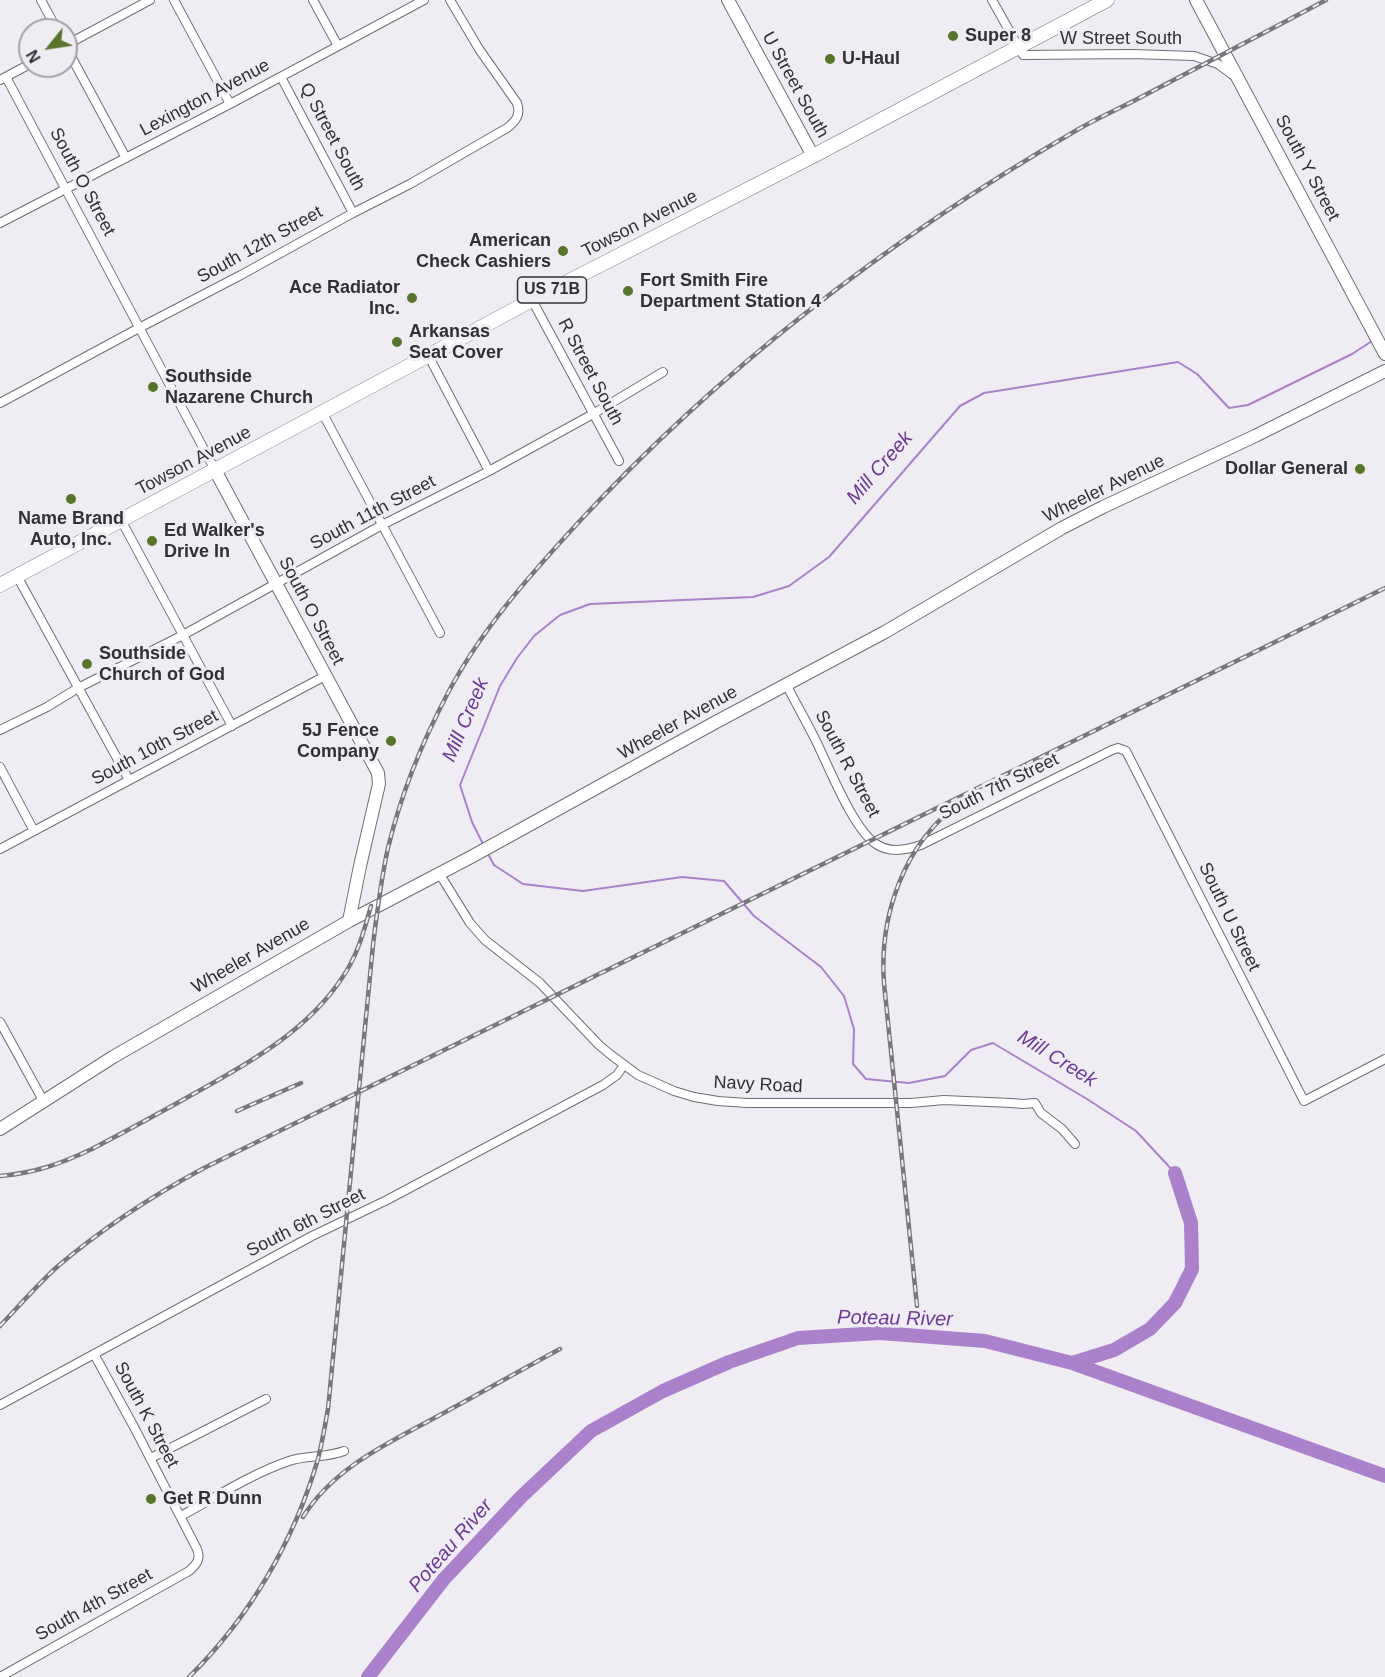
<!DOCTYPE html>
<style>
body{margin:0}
#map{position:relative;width:1385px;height:1677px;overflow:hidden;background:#f0ecf4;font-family:Helvetica,sans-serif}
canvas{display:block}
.north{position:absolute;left:18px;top:18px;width:60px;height:60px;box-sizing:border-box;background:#f0ecf4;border:2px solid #a4a1a7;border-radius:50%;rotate:240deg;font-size:16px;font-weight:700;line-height:24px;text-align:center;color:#313033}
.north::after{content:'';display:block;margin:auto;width:21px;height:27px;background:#58762b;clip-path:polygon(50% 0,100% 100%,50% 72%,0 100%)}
</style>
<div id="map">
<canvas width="1385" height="1677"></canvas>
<div class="north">N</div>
</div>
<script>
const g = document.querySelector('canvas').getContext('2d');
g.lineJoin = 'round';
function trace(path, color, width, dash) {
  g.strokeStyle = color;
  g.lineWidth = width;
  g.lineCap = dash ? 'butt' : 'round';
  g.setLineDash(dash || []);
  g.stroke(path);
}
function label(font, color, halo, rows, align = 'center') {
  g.font = font + ' Helvetica,sans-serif';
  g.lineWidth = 6;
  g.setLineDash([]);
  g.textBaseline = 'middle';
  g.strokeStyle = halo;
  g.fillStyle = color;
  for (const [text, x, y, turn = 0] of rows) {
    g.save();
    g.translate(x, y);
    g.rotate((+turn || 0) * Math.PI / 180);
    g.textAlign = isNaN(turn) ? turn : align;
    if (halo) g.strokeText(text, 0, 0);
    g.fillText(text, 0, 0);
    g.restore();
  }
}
trace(new Path2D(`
 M 484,846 L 472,822 L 460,785 L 500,686 L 517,658 L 534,636 L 560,615 L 590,604 L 753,597 L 789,586 L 829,557 L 960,406 L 984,393 L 1178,362 L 1197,374 L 1229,408 L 1248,405 L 1352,354 L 1372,341
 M 488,854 L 494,865 L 523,884 L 583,891 L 682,877 L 724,881 L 754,916 L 821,967 L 844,996 L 854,1029 L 853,1064 L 866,1079 L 909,1083 L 945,1076 L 971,1050 L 993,1043 L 1087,1099 L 1136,1131 L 1175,1173`), '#aa82cb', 2);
trace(new Path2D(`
 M 1072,1363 L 1114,1350 L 1150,1329 L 1175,1303 L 1192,1269 L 1191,1223 L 1175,1173
 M 368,1677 L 444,1579 L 521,1497 L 591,1431 L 663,1391 L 729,1362 L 798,1338 L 880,1333 L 985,1341 L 1072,1363 L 1385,1476`), '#aa82cb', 14);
const street = new Path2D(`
 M 41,0 L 57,30
 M 174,0 L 230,104
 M 313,0 L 338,46
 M 992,0 L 1023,55 L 1132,54 L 1194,56 L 1218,64 L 1234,76
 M 66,45 L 150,0
 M 66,47 L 126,158
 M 6,77 L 215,470
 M 281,77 L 353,213
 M 0,80 L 30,64
 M 0,223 L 230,104 L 424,0
 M 532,300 L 619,461
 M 428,355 L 489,471
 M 0,403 L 139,328 L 241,275 L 353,213 L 410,184 L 507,128 C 516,121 521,115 517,103 L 479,49 L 450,0
 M 322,412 L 440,633
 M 121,520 L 232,726
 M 17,576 L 129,780
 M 786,684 C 795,702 805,719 814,737 C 828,764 852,828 876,844 C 889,853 907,850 921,845 L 1112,750 L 1118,748 L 1126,751 L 1304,1101 L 1385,1059
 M 0,730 L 47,707 L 78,688 L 183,635 L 382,525 L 489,471 L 593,414 L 663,372
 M 0,767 L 34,831
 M 0,849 L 325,676
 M 439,873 L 470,923 L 485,940 L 540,983 L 599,1045 L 611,1055 L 638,1075 L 674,1091 L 694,1097 L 718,1101 L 747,1103 L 911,1103 L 944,1100 L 1011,1103 L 1023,1104 L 1035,1103 L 1041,1113 L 1062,1129 L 1075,1144
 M 0,1022 L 44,1102
 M 0,1405 L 312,1236 L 387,1200 L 603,1085 L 617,1075 L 624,1065
 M 151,1458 L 266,1399
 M 181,1516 C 216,1497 251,1474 289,1461 C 306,1455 326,1458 344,1451
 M 0,1677 L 189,1571 C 197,1564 201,1559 197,1549 L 134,1427 L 94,1354`);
const secondary = new Path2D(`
 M 728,0 L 813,156
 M 1196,0 L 1385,354
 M 215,470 L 378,773 L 379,784 L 360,866 L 349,921
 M 0,1129 L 113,1057 L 349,921 L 471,857 L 716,722 L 885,632 L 1062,528 L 1103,507 L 1255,436 L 1385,371`);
const primary = new Path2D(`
 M 0,585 L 532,300 L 813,156 L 1107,0`);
trace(street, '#716d74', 10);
trace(secondary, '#716d74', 14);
trace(primary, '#716d74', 15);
trace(street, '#fff', 8);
trace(secondary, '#fff', 12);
trace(primary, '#fff', 14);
const rail = new Path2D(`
 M 237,1111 L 301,1083
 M 0,1176 C 35,1173 60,1164 92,1149 C 130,1129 167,1109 204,1088 C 256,1059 309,1028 342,978 C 357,957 364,931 371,906
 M 917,1306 L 884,983 C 879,916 904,843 960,803
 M 0,1326 C 19,1306 37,1285 58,1266 C 103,1228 152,1196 204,1168 L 1385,588
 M 303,1517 C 334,1467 389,1443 438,1416 C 479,1394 519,1371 560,1349
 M 189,1677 C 250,1617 294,1541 318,1459 C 322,1443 325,1426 328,1409 L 373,945 C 377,912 381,879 388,848 C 401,794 423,740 449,691 C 482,629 530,575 577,524 C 723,366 890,238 1077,130 C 1099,117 1123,107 1145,95 C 1206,63 1266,32 1326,0`);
trace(rail, '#79777c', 4.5);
trace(rail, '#f0ecf4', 2, [7]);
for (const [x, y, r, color] of [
 [953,36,6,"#58762b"],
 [830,59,6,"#58762b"],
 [563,251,6,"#58762b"],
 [628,291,6,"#58762b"],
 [412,298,6,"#58762b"],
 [397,342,6,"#58762b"],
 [153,387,6,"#58762b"],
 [1360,469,6,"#58762b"],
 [71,499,6,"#58762b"],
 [152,541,6,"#58762b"],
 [87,664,6,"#58762b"],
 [391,741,6,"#58762b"],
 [151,1499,6,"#58762b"]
]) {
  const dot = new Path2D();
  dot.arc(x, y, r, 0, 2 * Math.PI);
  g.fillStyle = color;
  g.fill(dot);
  trace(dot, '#f0ecf4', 2);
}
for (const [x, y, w] of [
 [552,290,69]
]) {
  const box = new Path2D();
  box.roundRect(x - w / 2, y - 13, w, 26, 4.5);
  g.fillStyle = '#f0ecf4';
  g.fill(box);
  trace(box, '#313033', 1.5);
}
label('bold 16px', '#313033', null, [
 ["US 71B",552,290]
]);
label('bold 18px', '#313033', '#f0ecf4', [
 ["Super 8",965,36],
 ["U-Haul",842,59],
 ["American",551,241,"right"],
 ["Check Cashiers",551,262,"right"],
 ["Fort Smith Fire",640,281],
 ["Department Station 4",640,302],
 ["Ace Radiator",400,288,"right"],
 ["Inc.",400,309,"right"],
 ["Arkansas",409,332],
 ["Seat Cover",409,353],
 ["Southside",165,377],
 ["Nazarene Church",165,398],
 ["Dollar General",1348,469,"right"],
 ["Name Brand",71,519,"center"],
 ["Auto, Inc.",71,540,"center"],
 ["Ed Walker's",164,531],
 ["Drive In",164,552],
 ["Southside",99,654],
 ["Church of God",99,675],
 ["5J Fence",379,731,"right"],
 ["Company",379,752,"right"],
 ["Get R Dunn",163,1499]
], 'left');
label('18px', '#313033', '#f0ecf4', [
 ["W Street South",1121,39],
 ["U Street South",795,85,61],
 ["Lexington Avenue",205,98,-28],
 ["Q Street South",332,137,62],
 ["South Y Street",1307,168,62],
 ["South O Street",82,182,62],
 ["Towson Avenue",640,224,-27],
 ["South 12th Street",260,245,-29],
 ["R Street South",590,372,62],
 ["Towson Avenue",194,461,-28],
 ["Wheeler Avenue",1104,489,-26],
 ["South 11th Street",373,513,-28],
 ["South O Street",311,611,62],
 ["Wheeler Avenue",678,723,-29],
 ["South 10th Street",155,748,-28],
 ["South R Street",847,764,62],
 ["South 7th Street",999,787,-26],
 ["South U Street",1229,917,64],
 ["Wheeler Avenue",251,956,-30],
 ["Navy Road",758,1085,3],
 ["South 6th Street",306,1223,-27],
 ["South K Street",146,1415,62],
 ["South 4th Street",94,1605,-29]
]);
label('italic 20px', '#6d3a92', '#f0ecf4', [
 ["Mill Creek",880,468,-49],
 ["Mill Creek",466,720,-67],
 ["Mill Creek",1057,1059,32],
 ["Poteau River",895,1319,1],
 ["Poteau River",451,1546,-49]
]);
</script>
